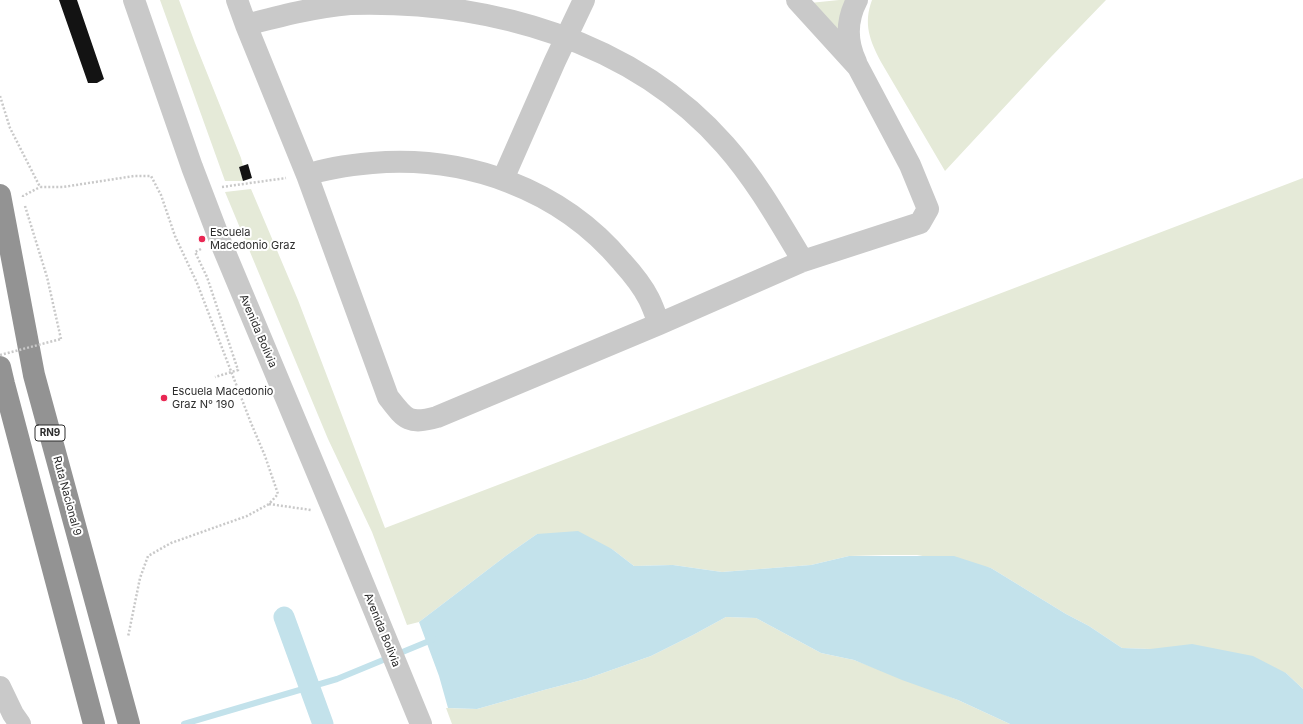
<!DOCTYPE html>
<meta charset="utf-8">
<style>
body{margin:0}
canvas{display:block;background:#fff}
</style>
<canvas width="1303" height="724"></canvas>
<script>
const g = document.querySelector('canvas').getContext('2d');
g.lineJoin = 'round';
function fill(path, color) {
  g.fillStyle = color;
  g.fill(path, 'evenodd');
}
function trace(path, color, width, dash) {
  g.strokeStyle = color;
  g.lineWidth = width;
  g.lineCap = dash ? 'butt' : 'round';
  g.setLineDash(dash || []);
  g.stroke(path);
}
function label(font, color, halo, rows, align = 'center') {
  g.font = font + ' Inter,sans-serif';
  g.lineWidth = 4;
  g.setLineDash([]);
  g.textBaseline = 'middle';
  g.strokeStyle = halo;
  g.fillStyle = color;
  for (const [text, x, y, turn = 0] of rows) {
    g.save();
    g.translate(x, y);
    g.rotate((+turn || 0) * Math.PI / 180);
    g.textAlign = isNaN(turn) ? turn : align;
    if (halo) g.strokeText(text, 0, 0);
    g.fillText(text, 0, 0);
    g.restore();
  }
}
fill(new Path2D(`
 M 160,0 L 179,0 L 195,43 L 241,158 L 243,166 L 239,167 L 243,181 L 225,181 Z
 M 839,0 L 847,0 L 842,34 L 810,3 Z
 M 872,0 L 1106,0 L 1050,58 L 945,171 L 881,62 C 870,41 863,24 872,0 Z
 M 1303,178 L 1303,689 L 1286,673 L 1150,649 L 1122,648 L 1089,626 L 1066,614 L 991,568 L 917,555 L 885,555 L 849,556 L 811,565 L 722,572 L 673,565 L 634,566 L 612,549 L 537,534 L 507,555 L 419,622 L 407,625 L 372,532 L 328,439 L 225,192 L 251,189 L 298,300 L 385,528 Z
 M 726,617 L 756,618 L 821,653 L 854,660 L 958,700 L 1010,724 L 452,724 L 446,708 L 477,709 L 544,690 L 586,679 L 651,656 L 693,635 Z`), '#e5ead8');
fill(new Path2D(`
 M 578,531 L 612,549 L 634,566 L 673,565 L 722,572 L 811,565 L 849,556 L 954,556 L 991,568 L 1066,614 L 1089,626 L 1122,648 L 1150,649 L 1192,644 L 1253,656 L 1286,673 L 1303,689 L 1303,724 L 1010,724 L 958,700 L 902,680 L 854,660 L 821,653 L 756,618 L 726,617 L 693,635 L 651,656 L 586,679 L 544,690 L 477,709 L 448,708 L 439,676 L 419,622 L 507,555 L 537,534 Z`), '#c3e2eb');
trace(new Path2D(`
 M 184,724 L 337,679 L 434,639`), '#c3e2eb', 6);
trace(new Path2D(`
 M 284,617 L 323,724`), '#c3e2eb', 21);
fill(new Path2D(`
 M 59,0 L 77,0 L 104,79 L 97,83 L 88,83 Z
 M 248,164 L 252,178 L 243,181 L 239,167 Z`), '#131313');
trace(new Path2D(`
 M 0,96 L 10,128 L 40,187 L 63,187 L 134,176 L 151,176 L 161,195 L 175,236 L 197,283 L 251,423 L 265,456 L 278,494 L 269,504 L 247,516 L 171,543 L 148,556 L 140,578 L 128,637
 M 222,187 L 286,178
 M 23,197 L 23,196 L 40,187
 M 25,206 L 47,277 L 61,339
 M 201,249 L 195,252 L 207,277 L 238,370 L 215,377
 M 269,504 L 311,510`), '#c9c9c9', 2.5, [2, 2]);
trace(new Path2D(`
 M 134,0 L 192,167 L 221,243 L 337,520 L 421,724
 M 237,0 L 246,25 L 307,175 L 388,397 C 405,419 408,425 437,417 L 659,324 L 803,261 L 920,223 L 928,209 L 910,165 L 858,67 L 797,0
 M 246,25 C 280,16 315,7 350,4 C 488,0 633,40 725,145 C 756,180 779,221 803,261
 M 856,62 C 846,41 846,21 857,0
 M 307,175 C 327,168 350,165 372,163 C 466,155 561,189 622,262 C 632,273 642,285 649,299 C 653,307 656,316 659,324
 M 503,179 L 555,61 L 584,0
 M 0,687 L 13,714 L 20,724`), '#c9c9c9', 22);
trace(new Path2D(`
 M 0,195 L 34,375 L 129,724
 M 0,367 L 4,384 L 94,724`), '#939393', 22);
trace(new Path2D(`
 M 0,355 L 61,339`), '#c9c9c9', 2.5, [2, 2]);
for (const [x, y, r, color] of [
 [202,239,4,"#e92753"],
 [164,398,4,"#e92753"]
]) {
  const dot = new Path2D();
  dot.arc(x, y, r, 0, 2 * Math.PI);
  g.fillStyle = color;
  g.fill(dot);
  trace(dot, '#fff', 1.5);
}
for (const [x, y, w] of [
 [50,433,30]
]) {
  const box = new Path2D();
  box.roundRect(x - w / 2, y - 8, w, 16, 3);
  g.fillStyle = '#fff';
  g.fill(box);
  trace(box, '#2c2c2c', 1);
}
label('bold 10px', '#2c2c2c', null, [
 ["RN9",50,433]
]);
label('11px', '#2c2c2c', '#fff', [
 ["Escuela",210,233],
 ["Macedonio Graz",210,246],
 ["Escuela Macedonio",172,392],
 ["Graz N° 190",172,405]
], 'left');
label('11px', '#2c2c2c', '#fff', [
 ["Avenida Bolivia",258,331,67],
 ["Ruta Nacional 9",67,496,75],
 ["Avenida Bolivia",382,630,68]
]);
</script>
